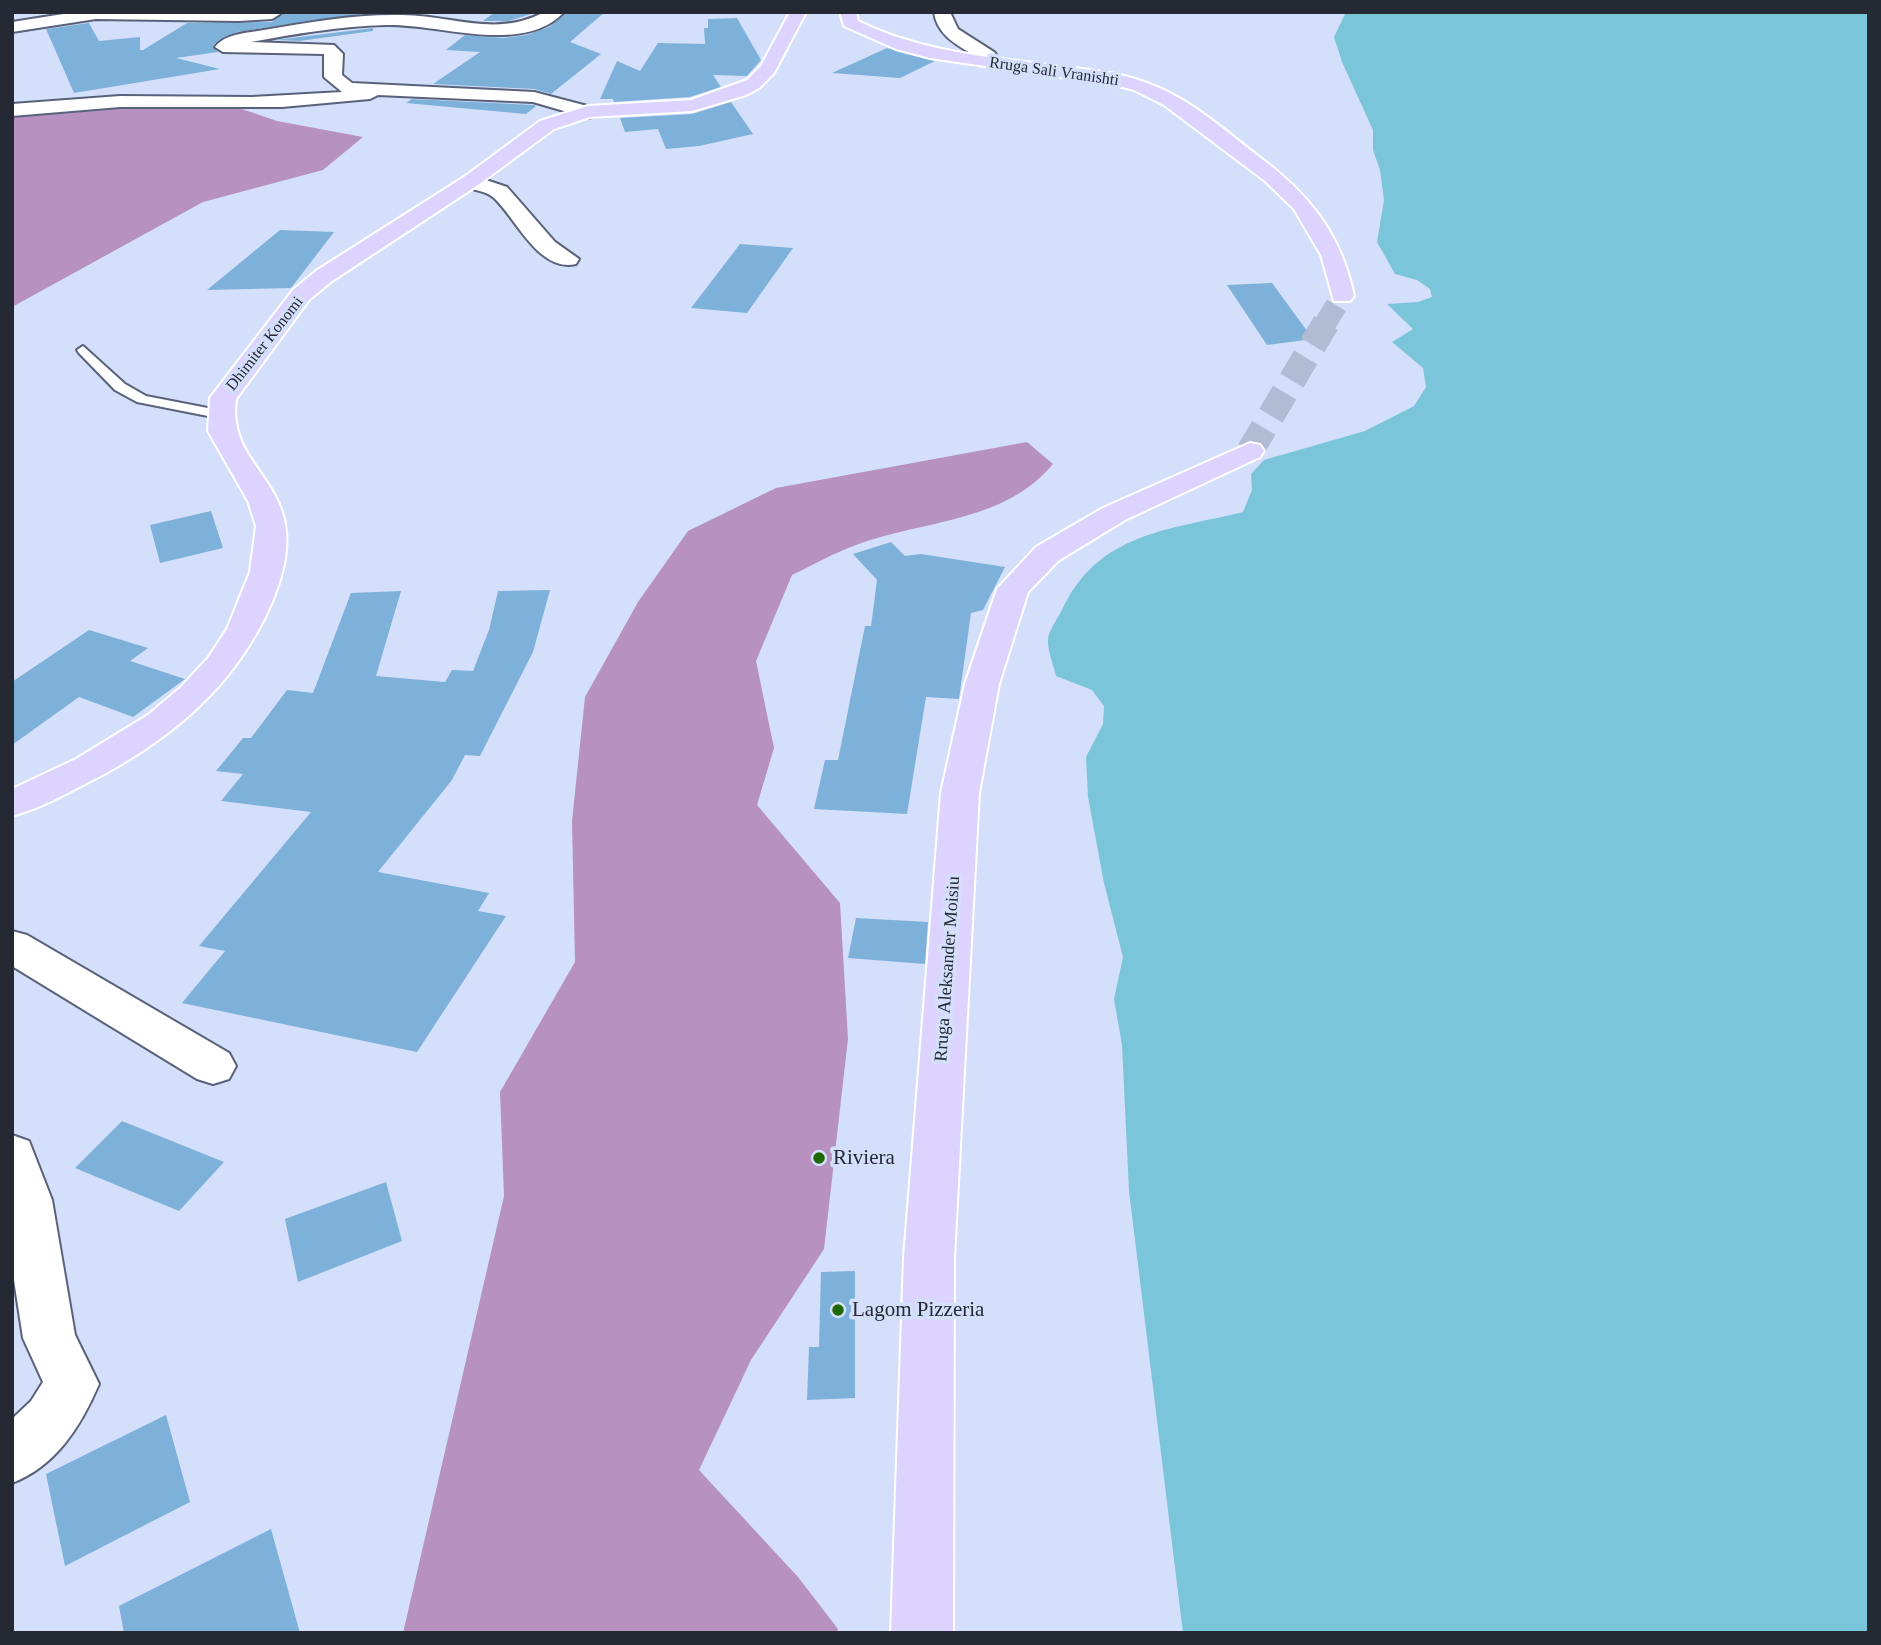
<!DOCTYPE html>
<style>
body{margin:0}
#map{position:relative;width:1881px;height:1645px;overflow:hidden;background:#d4dffb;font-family:Georgia,serif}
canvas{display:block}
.frame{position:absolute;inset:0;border:14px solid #252933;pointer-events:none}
</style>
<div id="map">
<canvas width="1881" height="1645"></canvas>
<div class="frame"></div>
</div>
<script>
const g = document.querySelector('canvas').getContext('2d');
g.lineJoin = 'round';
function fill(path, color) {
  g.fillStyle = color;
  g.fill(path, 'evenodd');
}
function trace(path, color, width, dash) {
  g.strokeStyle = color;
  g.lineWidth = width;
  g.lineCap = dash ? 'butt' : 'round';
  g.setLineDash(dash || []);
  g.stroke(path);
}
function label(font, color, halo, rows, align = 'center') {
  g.font = font + ' Georgia,serif';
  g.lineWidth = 7;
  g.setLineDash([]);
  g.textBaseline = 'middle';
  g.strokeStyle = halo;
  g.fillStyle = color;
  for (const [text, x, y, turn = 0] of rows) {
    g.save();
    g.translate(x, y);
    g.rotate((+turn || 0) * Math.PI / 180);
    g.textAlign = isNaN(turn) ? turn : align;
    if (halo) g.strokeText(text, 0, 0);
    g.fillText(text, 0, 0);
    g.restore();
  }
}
fill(new Path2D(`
 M 233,106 L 277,121 L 363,137 L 323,170 L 203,202 L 12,307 L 12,108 Z
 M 1027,442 L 1053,464 C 1004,523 923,520 856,545 C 834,553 813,565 792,575 L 756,661 L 774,748 L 757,805 L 840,903 L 848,1039 L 824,1249 L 751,1360 L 699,1470 L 798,1577 L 838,1629 L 837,1633 L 403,1633 L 504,1196 L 500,1092 L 575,962 L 572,821 L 585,697 L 638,602 L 688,531 L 776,488 Z`), '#b791c0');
fill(new Path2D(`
 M 1346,12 L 1869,12 L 1869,1633 L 1183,1633 L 1129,1191 L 1122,1045 L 1114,999 L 1123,957 L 1104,883 L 1088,797 L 1086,757 L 1103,724 L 1104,706 L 1092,690 L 1056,676 C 1054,666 1047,650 1048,639 C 1049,630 1058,618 1062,610 C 1098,532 1170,530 1243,512 L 1252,490 L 1251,474 L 1264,460 L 1365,431 L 1414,406 L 1426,387 L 1423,368 L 1392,342 L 1413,329 L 1387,304 L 1418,302 L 1432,297 L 1430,289 L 1417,280 L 1395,274 L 1377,242 L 1384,200 L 1380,170 L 1373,150 L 1373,130 L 1342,62 L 1334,37 Z`), '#7ac5d9');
fill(new Path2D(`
 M 282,12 L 372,13 L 237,32 L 213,45 L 218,52 L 176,58 L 220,69 L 74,93 L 46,29 L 89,23 L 99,41 L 140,37 L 140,50 L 143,50 L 187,23 L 272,22 Z
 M 495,12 L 537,12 L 509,21 L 483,21 Z
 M 567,12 L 605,12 L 570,42 L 601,54 L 551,94 L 534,89 L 433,84 L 480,52 L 446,50 L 465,35 L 504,38 L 527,35 L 549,27 Z
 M 737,18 L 761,60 L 747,76 L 713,75 L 721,87 L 690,97 L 614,102 L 613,99 L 600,99 L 617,61 L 640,71 L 658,43 L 705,44 L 704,28 L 708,28 L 708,19 Z
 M 373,28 L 373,31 L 299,41 L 276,40 Z
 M 887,48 L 935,61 L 900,78 L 832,73 Z
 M 412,99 L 533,105 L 536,106 L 526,114 L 406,103 Z
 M 731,102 L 753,134 L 699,146 L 666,149 L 658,129 L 625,132 L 620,118 L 692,114 Z
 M 280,230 L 334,232 L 291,288 L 207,290 Z
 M 740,244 L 793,248 L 747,313 L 691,308 Z
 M 1272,283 L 1313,339 L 1267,345 L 1227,285 Z
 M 211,511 L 223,548 L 160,563 L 150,525 Z
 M 891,542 L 905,556 L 921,554 L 1005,567 L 983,610 L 971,613 L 959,699 L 926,697 L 907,814 L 814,809 L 825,760 L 838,760 L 865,626 L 871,626 L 877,580 L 853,554 Z
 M 550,590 L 533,652 L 480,756 L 465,755 L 452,780 L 378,872 L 489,893 L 478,911 L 506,916 L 417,1052 L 182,1003 L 225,951 L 199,946 L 311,812 L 221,801 L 243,774 L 216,771 L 243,738 L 251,738 L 287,690 L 313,693 L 351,593 L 401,591 L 376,676 L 445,682 L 452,670 L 473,671 L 489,630 L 498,591 Z
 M 89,630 L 148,648 L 130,661 L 185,679 L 133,717 L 79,697 L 12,745 L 12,682 Z
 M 856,918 L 928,922 L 925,964 L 848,958 Z
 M 122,1121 L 224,1162 L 179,1211 L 75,1168 Z
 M 386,1182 L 402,1241 L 298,1282 L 285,1219 Z
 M 855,1271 L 855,1398 L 807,1400 L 809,1347 L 819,1347 L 821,1272 Z
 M 166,1415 L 190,1502 L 65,1566 L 46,1474 Z
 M 271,1529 L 300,1633 L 124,1633 L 119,1606 Z`), '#7eb1d9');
trace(new Path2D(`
 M 1325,324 L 1342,296`), '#b1bbd3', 22, [22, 11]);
trace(new Path2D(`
 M 1250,451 L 1326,323`), '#b1bbd3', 27, [27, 14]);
const service = new Path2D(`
 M 83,346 L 125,384 L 146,396 L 218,410 L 225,414 L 218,418 L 137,402 L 115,390 L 79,353 L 77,350 Z`);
const minor = new Path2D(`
 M 76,12 L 279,12 L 280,14 L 272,19 L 239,21 L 96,19 L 12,32 L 12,22 Z
 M 544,12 L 564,12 C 524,56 437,23 386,25 C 340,26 296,34 251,42 L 334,45 L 343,54 L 342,75 L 352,83 L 534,92 L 595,108 L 597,112 L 595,116 L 588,118 L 533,102 L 378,95 L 370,99 L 282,107 L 120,107 L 12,116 L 12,104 L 120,96 L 252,97 L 342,92 L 324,77 L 324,54 L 223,52 L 215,47 C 226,33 248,33 264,30 C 310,22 356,14 402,15 C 451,15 497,38 544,12 Z
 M 934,12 L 950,12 L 958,29 L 994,52 L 997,56 L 989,65 L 977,65 L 974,61 L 977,57 C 959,46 937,36 934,12 Z
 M 471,175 L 507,187 L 555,242 L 579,259 L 576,264 C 539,273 516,218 494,198 C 485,189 468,192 461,181 Z
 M 12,931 L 27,935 L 229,1053 L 236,1066 L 229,1079 L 213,1084 L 197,1079 L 12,966 Z
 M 12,1135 L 29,1141 L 52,1200 L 75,1335 L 99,1384 C 81,1426 56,1466 12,1483 L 12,1419 L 31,1401 L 43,1382 L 23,1338 L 12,1267 Z`);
const primary = new Path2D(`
 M 790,12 L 806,12 L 774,73 L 759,88 L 746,95 L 692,111 L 590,117 L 554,129 L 478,185 L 332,281 L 309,300 L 236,399 C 228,455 277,475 285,524 C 290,550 282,578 272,602 C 236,687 167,743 85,784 C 62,796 38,809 12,816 L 12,789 L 76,759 L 148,715 L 180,688 L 208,658 L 227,629 L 250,572 L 256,526 L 248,501 L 208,431 L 210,398 L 293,290 L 316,271 L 464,177 L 540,121 L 588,106 L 691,100 L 747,80 L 761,66 Z
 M 840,12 L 856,12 L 858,21 C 921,52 989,57 1058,66 C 1088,70 1119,72 1147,83 C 1189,98 1223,129 1258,156 C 1308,193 1341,233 1354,296 L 1350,301 L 1334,301 L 1321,255 L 1294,209 L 1265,181 L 1164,105 L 1134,90 L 1115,85 L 930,58 L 896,49 L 844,26 Z
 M 1250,443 L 1260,445 L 1264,451 L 1260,457 L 1125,520 L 1058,561 L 1028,592 L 999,684 L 979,793 L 954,1258 L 953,1633 L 891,1633 L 904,1258 L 941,793 L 965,684 L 997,589 L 1036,547 L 1103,508 Z`);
trace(service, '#59627a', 4);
trace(minor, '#59627a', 4);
trace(primary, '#fff', 4);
fill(service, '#fff');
fill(minor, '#fff');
fill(primary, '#dcd3fe');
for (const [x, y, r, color] of [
 [819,1158,7,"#1e6804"],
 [838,1310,7,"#1e6804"]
]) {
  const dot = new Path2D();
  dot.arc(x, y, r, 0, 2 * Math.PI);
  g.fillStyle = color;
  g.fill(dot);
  trace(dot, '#d4dffb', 2.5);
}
label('16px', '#252933', '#d4dffb', [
 ["Rruga Sali Vranishti",1054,72,8],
 ["Dhimiter Konomi",265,344,-52]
]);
label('18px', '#252933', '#d4dffb', [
 ["Rruga Aleksander Moisiu",948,969,-86]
]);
label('21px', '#252933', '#d4dffb', [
 ["Riviera",833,1158],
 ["Lagom Pizzeria",852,1310]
], 'left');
</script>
